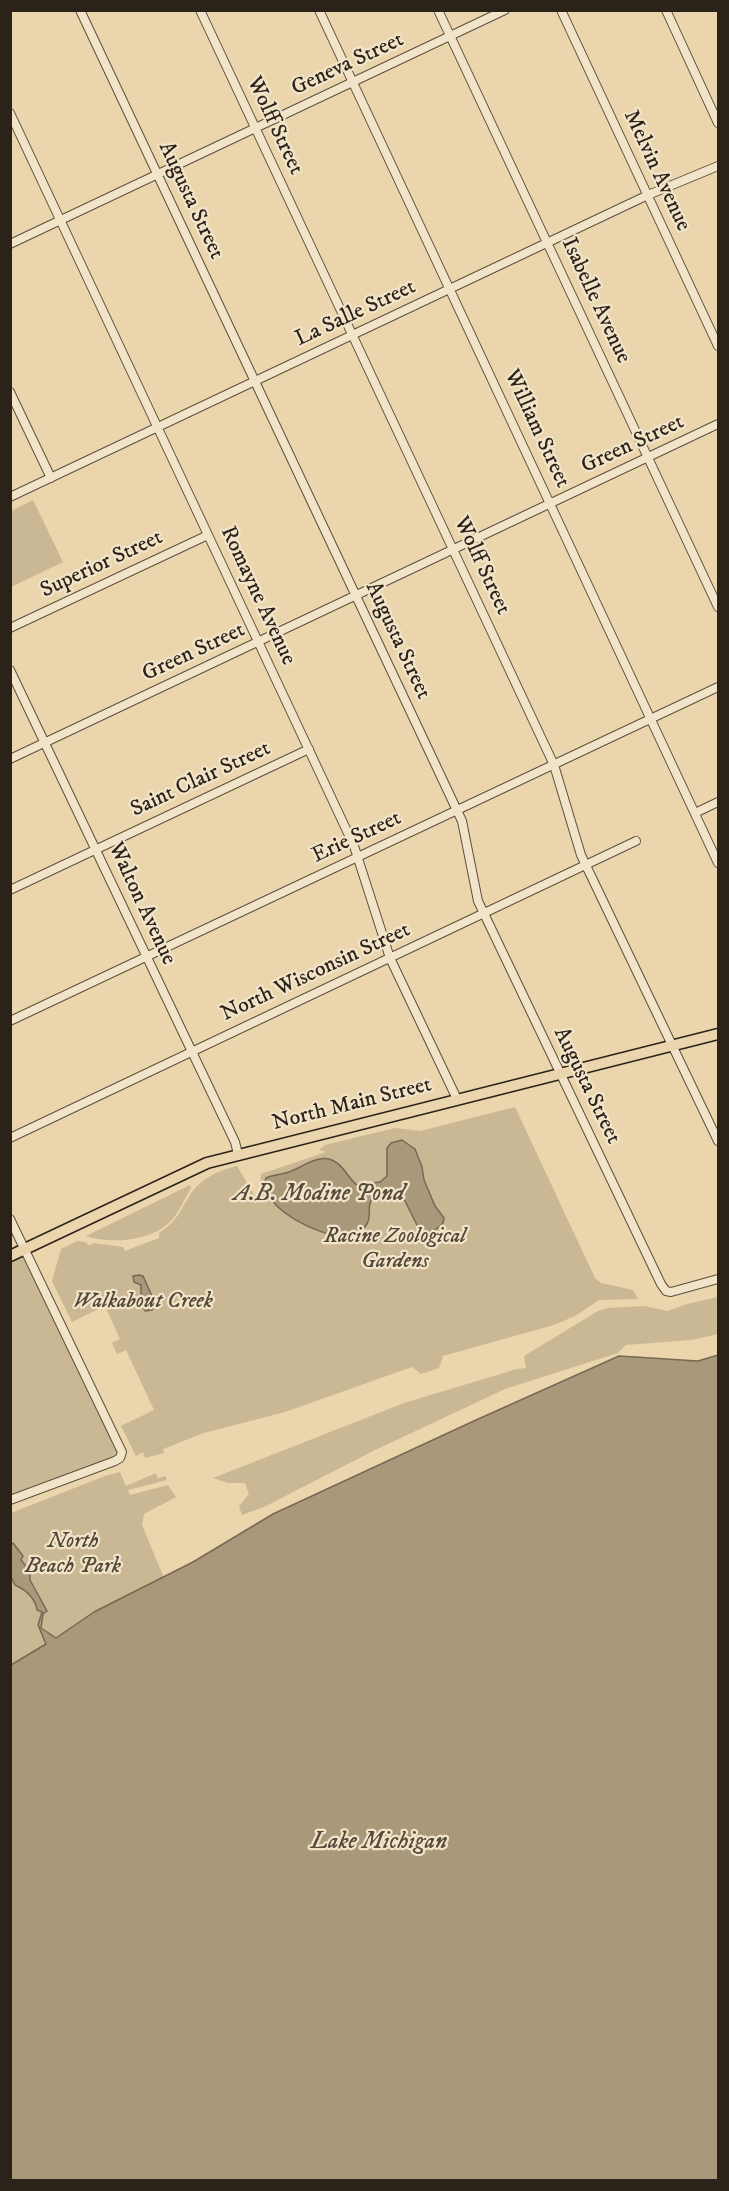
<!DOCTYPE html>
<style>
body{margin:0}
#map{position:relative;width:729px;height:2191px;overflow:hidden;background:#ebd5ac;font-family:"IM FELL DW Pica",serif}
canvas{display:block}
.frame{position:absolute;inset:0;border:12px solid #2b2219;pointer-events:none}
</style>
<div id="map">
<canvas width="729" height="2191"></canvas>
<div class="frame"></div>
</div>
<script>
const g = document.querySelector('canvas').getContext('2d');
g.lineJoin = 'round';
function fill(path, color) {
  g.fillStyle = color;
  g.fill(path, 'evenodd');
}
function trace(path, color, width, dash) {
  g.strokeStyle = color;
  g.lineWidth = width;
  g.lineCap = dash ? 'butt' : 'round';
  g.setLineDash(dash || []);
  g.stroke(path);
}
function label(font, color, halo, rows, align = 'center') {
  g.font = font + ' "IM FELL DW Pica",serif';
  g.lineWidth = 4.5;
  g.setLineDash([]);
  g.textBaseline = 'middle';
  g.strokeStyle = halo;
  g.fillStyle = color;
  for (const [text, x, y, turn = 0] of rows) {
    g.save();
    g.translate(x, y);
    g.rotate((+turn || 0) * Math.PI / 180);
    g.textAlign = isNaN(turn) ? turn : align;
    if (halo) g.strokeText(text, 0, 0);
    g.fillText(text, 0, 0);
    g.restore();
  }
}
fill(new Path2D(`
 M 33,500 L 63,562 L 11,587 L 11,511 Z
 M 515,1107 L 595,1278 L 601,1283 L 633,1290 L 638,1299 L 599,1300 L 575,1316 L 554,1325 L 443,1356 L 439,1368 L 421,1374 L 412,1367 L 285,1412 L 204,1433 L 163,1449 L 164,1453 L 145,1458 L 143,1452 L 136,1456 L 121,1426 L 154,1410 L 126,1350 L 117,1354 L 112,1343 L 120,1339 L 105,1306 L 72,1322 L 52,1281 L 61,1249 L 77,1241 L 86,1242 L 89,1246 L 94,1243 L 123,1247 L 125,1251 L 159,1238 L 159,1233 C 178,1221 180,1210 192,1192 C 201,1179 221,1169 237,1166 L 255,1196 L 263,1191 L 260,1182 L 261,1174 L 326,1152 L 319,1150 L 325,1145 L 395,1128 L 420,1131 Z
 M 190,1185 L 191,1188 C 183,1201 177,1218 164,1227 C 145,1241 108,1244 86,1236 Z
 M 25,1249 L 121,1455 L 11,1500 L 11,1256 Z
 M 718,1297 L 718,1334 L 691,1340 L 626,1345 L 618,1353 L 505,1389 L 373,1451 L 264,1507 L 242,1515 L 239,1506 L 249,1494 L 245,1483 L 228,1483 L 213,1478 L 404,1403 L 517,1369 L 526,1368 L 524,1356 L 598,1311 L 608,1308 L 644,1306 L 667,1311 L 687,1304 Z
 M 120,1472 L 126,1486 L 156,1473 L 158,1478 L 165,1476 L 167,1480 L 128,1490 L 130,1495 L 168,1485 L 176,1497 L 144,1514 L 142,1525 L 164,1578 L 94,1612 L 56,1639 L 11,1665 L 11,1513 L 105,1476 Z`), '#cab793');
const water = new Path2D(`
 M 402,1140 L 415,1149 L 422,1167 L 424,1180 L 435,1206 L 444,1218 L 443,1223 C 436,1231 428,1235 419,1229 L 404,1199 L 396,1193 C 389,1193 379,1194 373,1198 C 366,1204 372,1216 367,1224 C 349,1252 294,1223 277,1206 C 270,1198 261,1190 266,1178 C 274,1174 281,1175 289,1172 C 303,1167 319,1153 334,1161 C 344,1166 348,1178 357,1185 L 380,1182 L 387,1176 L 387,1148 L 391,1143 Z
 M 139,1275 L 143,1276 L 156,1305 L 152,1310 L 145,1311 L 141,1304 L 141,1285 L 134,1282 L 133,1276 Z
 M 718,1355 L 718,2180 L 11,2180 L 11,1665 L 46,1644 L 38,1625 L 42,1612 L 37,1610 C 35,1597 26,1590 15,1585 L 11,1577 L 11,1544 L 13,1543 L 23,1556 L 21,1560 L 30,1571 L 30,1580 L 47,1611 L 43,1614 L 41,1628 L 56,1638 L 94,1612 L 193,1562 L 273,1514 L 476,1420 L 619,1356 L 698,1361 Z`);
fill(water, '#aa987a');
trace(water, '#776953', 1.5);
const minor = new Path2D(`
 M 80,10 L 462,821 L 478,901 L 661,1284 L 666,1291 L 671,1292 L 718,1279
 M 200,10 L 554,765 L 581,855 L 718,1141
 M 319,10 L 718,863
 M 438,10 L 718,607
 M 561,10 L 718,346
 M 666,10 L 718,123
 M 10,113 L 354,846 L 390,958 L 457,1099
 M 10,244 L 505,10
 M 10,392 L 51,478
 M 10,497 L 648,195 L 718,166
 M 10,628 L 208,535
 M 10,670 L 235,1142 L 238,1154
 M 10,759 L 718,424
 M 695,813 L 718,802
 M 10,890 L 309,749
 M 10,1021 L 718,687
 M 10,1138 L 636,841
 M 10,1219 L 122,1452 L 120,1458 L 115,1461 L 10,1500`);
const major = new Path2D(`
 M 10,1256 L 207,1163 L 718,1034`);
trace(minor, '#5b4f3e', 10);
trace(major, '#2b2219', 13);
trace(minor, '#f2e4c9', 8);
trace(major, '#ebd5ac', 10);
label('22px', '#2b2219', '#f2e4c9', [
 ["Geneva Street",348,65,-25],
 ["Wolff Street",274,126,65],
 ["Melvin Avenue",656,171,65],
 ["Augusta Street",190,201,65],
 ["Isabelle Avenue",595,301,65],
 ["La Salle Street",356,314,-25],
 ["William Street",536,429,65],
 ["Green Street",633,445,-25],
 ["Superior Street",102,565,-25],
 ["Wolff Street",481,566,65],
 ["Romayne Avenue",257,596,65],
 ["Augusta Street",397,641,65],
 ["Green Street",194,653,-25],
 ["Saint Clair Street",201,780,-25],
 ["Erie Street",357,838,-25],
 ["Walton Avenue",141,904,65],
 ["North Wisconsin Street",316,973,-25],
 ["Augusta Street",586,1086,64],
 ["North Main Street",352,1105,-14]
]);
label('italic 22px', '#534738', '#f2e4c9', [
 ["Racine Zoological",395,1237],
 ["Gardens",395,1262],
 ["Walkabout Creek",143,1302],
 ["North",73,1542],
 ["Beach Park",73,1567]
]);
label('italic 24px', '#574b3b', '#f2e4c9', [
 ["A.B. Modine Pond",319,1195],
 ["Lake Michigan",379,1843]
]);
</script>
